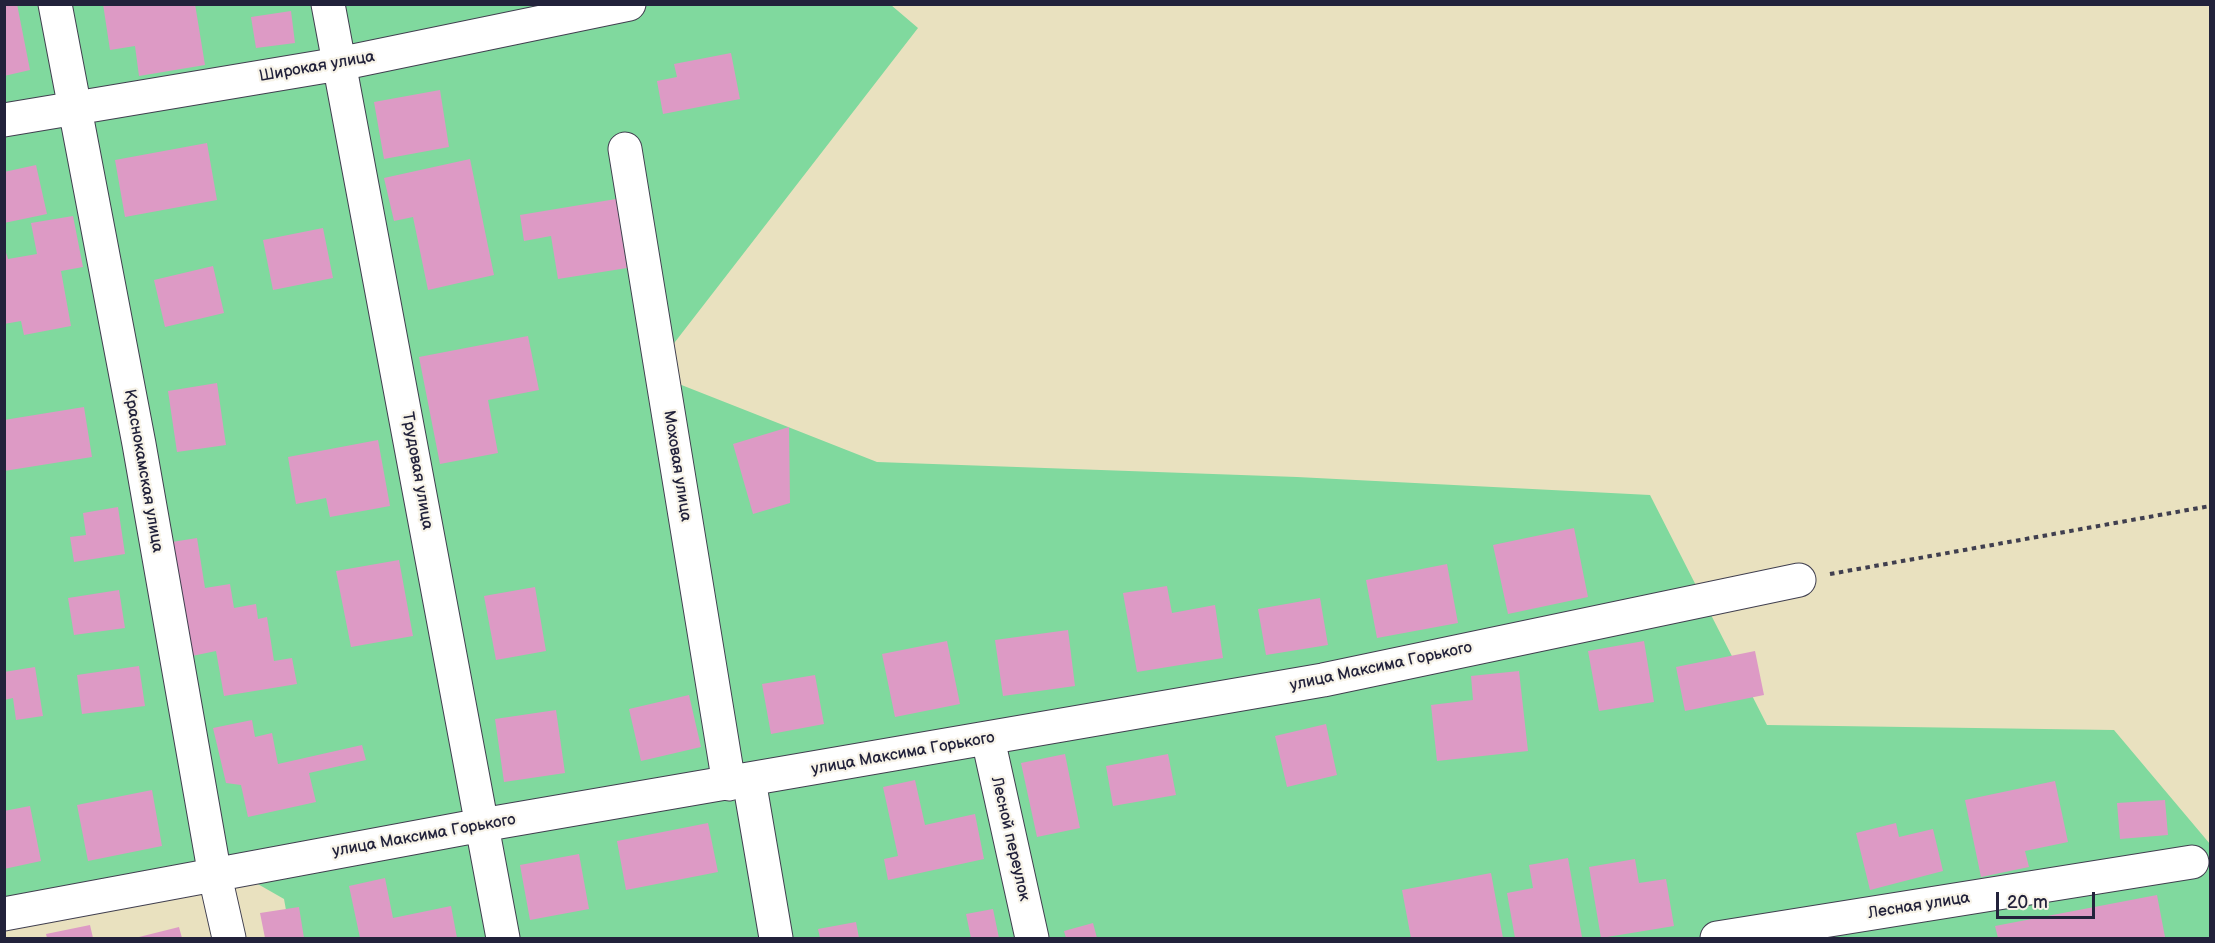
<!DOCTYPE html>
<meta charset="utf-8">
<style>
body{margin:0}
#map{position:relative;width:2215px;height:943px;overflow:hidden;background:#e9e1bf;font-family:"Balsamiq Sans",sans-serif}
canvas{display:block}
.frame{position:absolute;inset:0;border:6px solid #22223b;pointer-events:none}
.scale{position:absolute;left:1996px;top:892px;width:99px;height:27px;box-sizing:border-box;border:3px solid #22223b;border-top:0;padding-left:8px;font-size:18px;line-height:21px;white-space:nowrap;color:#22223b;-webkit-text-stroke:4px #f7f3e8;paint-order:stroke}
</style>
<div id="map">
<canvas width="2215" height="943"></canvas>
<div class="frame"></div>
<div class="scale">20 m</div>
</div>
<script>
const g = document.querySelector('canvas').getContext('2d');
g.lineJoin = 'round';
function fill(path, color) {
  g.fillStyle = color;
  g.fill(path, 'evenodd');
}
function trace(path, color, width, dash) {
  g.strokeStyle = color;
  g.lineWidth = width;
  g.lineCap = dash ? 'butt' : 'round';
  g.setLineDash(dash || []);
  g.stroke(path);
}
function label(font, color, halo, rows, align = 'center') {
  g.font = font + ' "Balsamiq Sans",sans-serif';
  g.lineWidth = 4.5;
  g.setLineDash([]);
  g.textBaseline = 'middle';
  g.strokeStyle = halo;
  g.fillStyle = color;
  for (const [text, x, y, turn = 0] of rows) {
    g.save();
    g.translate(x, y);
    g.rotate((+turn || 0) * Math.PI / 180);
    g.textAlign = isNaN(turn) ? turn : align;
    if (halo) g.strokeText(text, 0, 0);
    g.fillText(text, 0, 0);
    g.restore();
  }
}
fill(new Path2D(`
 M 5,4 L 891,5 L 918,28 L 651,373 L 877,462 L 1297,477 L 1650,495 L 1767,725 L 2114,730 L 2210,844 L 2210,938 L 291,938 L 284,899 L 228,867 L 5,903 Z`), '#80d99e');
fill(new Path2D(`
 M 4,4 L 17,4 L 30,70 L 4,76 Z
 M 103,4 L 195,4 L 205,65 L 139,76 L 135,46 L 110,50 Z
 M 291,11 L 295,43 L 256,48 L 251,17 Z
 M 731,53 L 740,99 L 663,114 L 657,81 L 677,77 L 674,64 Z
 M 440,90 L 449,147 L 384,159 L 374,102 Z
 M 207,143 L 217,200 L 125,217 L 115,160 Z
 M 470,159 L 494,275 L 428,290 L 413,217 L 394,221 L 384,178 Z
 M 36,165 L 47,214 L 4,223 L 4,172 Z
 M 616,199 L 627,268 L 558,279 L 551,236 L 524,241 L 520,215 Z
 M 73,216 L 83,267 L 61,271 L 71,326 L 24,335 L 21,321 L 4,324 L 4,246 L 8,259 L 37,254 L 31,223 Z
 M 323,228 L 333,278 L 273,290 L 263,240 Z
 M 213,266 L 224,313 L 165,327 L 154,280 Z
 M 528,336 L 539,390 L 488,400 L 498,453 L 440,464 L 419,357 Z
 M 217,383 L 226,445 L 177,452 L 168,391 Z
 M 84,407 L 92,457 L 4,471 L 4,420 Z
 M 789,427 L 790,503 L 753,514 L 733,444 Z
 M 378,440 L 390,506 L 330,517 L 326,498 L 296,504 L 288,457 Z
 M 118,507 L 125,554 L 74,562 L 70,537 L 86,535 L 83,513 Z
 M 1574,528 L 1588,597 L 1508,614 L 1493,545 Z
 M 197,538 L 205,588 L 230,584 L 234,608 L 256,604 L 258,619 L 267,617 L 274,661 L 292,658 L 297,684 L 224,696 L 216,651 L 192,656 L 172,542 Z
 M 399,560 L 413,636 L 351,647 L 336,571 Z
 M 1447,564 L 1458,623 L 1377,638 L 1366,580 Z
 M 1167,586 L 1172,613 L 1215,605 L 1223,658 L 1137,672 L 1123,593 Z
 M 535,587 L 546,651 L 496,660 L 484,596 Z
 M 119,590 L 125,628 L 74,635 L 68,598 Z
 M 1320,598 L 1328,645 L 1266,655 L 1258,609 Z
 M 1068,630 L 1075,686 L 1003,696 L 995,640 Z
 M 947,641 L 960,704 L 895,717 L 882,654 Z
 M 1644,641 L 1654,702 L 1599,711 L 1588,651 Z
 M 1755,651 L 1764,695 L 1685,711 L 1676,667 Z
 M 139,666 L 145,706 L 82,714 L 77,675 Z
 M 35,667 L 43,716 L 16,720 L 13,698 L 4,700 L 4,672 Z
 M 1519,671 L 1528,751 L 1437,761 L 1431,705 L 1473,700 L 1471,676 Z
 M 815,675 L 824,724 L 771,734 L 762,684 Z
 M 689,695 L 701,747 L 641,761 L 629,709 Z
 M 556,710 L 565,773 L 504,782 L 495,719 Z
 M 252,720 L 255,737 L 272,733 L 278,764 L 362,745 L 366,760 L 309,773 L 316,802 L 248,817 L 241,785 L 226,783 L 213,728 Z
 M 1326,724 L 1337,775 L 1287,787 L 1275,736 Z
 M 1065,754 L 1080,828 L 1037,837 L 1021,763 Z
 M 1168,754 L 1176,795 L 1113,806 L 1106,766 Z
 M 915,780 L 925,825 L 975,814 L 984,859 L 888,880 L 884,859 L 898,856 L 883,787 Z
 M 2055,781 L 2068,842 L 2025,851 L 2029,867 L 1981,877 L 1965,800 Z
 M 152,790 L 162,846 L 88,861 L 77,805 Z
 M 2165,800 L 2168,835 L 2120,839 L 2117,803 Z
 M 30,806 L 41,861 L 4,869 L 4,811 Z
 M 708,823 L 718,872 L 626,890 L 617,841 Z
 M 1896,823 L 1899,837 L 1933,829 L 1943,871 L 1870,890 L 1856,833 Z
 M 579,854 L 589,909 L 530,920 L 520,865 Z
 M 1568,858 L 1582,937 L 1515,938 L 1507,893 L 1533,888 L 1529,865 Z
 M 1635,859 L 1639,883 L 1666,879 L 1674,926 L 1601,938 L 1589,867 Z
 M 1491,873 L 1503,938 L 1411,938 L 1402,890 Z
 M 385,878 L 393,918 L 451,906 L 457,938 L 360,938 L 349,886 Z
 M 2157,895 L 2165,937 L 1998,938 L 1995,926 Z
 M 299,907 L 304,938 L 265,938 L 260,913 Z
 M 993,909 L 999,938 L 971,938 L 966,914 Z
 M 856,922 L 859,938 L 820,938 L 818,929 Z
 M 1093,923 L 1097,938 L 1066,938 L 1064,931 Z
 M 90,925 L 93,938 L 47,938 L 46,934 Z
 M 179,927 L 182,938 L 135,938 Z`), '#dd9ac5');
const minor = new Path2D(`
 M 55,4 L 139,444 L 215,876 L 229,938
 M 328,4 L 503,938
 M 4,120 L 339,64 L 629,4
 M 625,149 L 729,784
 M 988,739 L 1032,938
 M 749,780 L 776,938
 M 4,914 L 482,825 L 1323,680 L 1799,580
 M 1717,938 L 2192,862`);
trace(minor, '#403f4f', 35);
trace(new Path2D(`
 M 1830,574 L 2210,506`), '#403f4f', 4, [4.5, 4.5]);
trace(minor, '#fff', 33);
label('16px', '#22223b', '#f7f3e8', [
 ["Широкая улица",317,67,-10],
 ["Моховая улица",677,466,81],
 ["Краснокамская улица",143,471,80],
 ["Трудовая улица",417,471,80],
 ["улица Максима Горького",1381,667,-12],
 ["улица Максима Горького",903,754,-10],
 ["улица Максима Горького",424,836,-10],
 ["Лесной переулок",1010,839,77],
 ["Лесная улица",1919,906,-9]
]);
</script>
